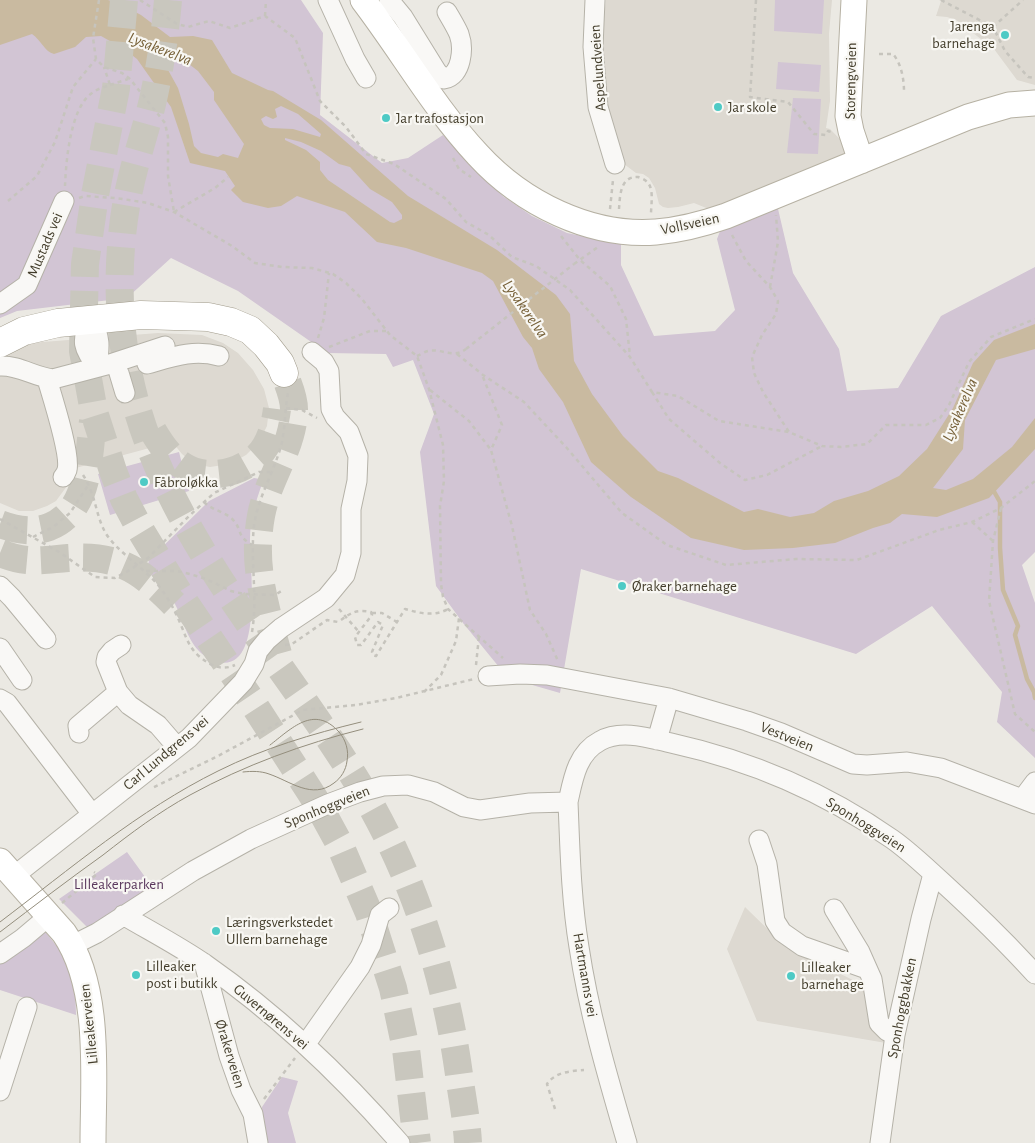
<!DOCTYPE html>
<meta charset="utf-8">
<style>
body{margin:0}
canvas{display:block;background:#ebe9e3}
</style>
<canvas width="1035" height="1143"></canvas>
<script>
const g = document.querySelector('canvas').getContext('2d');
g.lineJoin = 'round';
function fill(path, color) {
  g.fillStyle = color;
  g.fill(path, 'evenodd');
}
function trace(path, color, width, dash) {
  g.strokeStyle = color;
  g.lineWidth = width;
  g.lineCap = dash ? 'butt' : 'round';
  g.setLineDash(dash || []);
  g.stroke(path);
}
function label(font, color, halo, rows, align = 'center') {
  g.font = font + ' "Alegreya Sans",sans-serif';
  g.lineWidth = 4.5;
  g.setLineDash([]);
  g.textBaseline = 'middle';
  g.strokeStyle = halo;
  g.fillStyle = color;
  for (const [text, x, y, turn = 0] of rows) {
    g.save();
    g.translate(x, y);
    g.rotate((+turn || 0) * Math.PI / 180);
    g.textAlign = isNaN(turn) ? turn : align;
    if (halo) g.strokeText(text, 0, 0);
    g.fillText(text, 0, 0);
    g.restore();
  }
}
fill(new Path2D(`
 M 606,0 L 832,0 L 829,34 L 830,101 L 826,128 L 830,129 L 861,161 L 726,216 L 694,203 L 678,207 L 668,208 L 663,207 L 659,204 L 655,188 L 649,178 L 643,174 L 636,173 L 620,161 L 608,113 L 600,44 Z
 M 939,0 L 1035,0 L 1035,85 L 1017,80 L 994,49 L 956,20 L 947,17 L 936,16 L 941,1 Z
 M 158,333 L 202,335 L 223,343 L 238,353 L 253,370 L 264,389 L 269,408 L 267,426 L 259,442 L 246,455 L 230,464 L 210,467 L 194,464 L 182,454 L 173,443 L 157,446 L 72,469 L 67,486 L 56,501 L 47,506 L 33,511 L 19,511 L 0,503 L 0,352 L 30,343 Z
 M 745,907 L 786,947 L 869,988 L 887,1037 L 886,1043 L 757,1021 L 727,949 Z`), '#ddd9d1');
fill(new Path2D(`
 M 0,0 L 301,0 L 323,33 L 320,115 L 382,163 L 408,158 L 443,135 L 479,174 L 504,197 L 532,216 L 567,233 L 621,244 L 621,265 L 654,336 L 715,331 L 735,310 L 717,239 L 726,216 L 775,196 L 793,273 L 839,349 L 847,391 L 898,388 L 941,316 L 1035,267 L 1035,552 L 1022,565 L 1035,603 L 1035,758 L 997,722 L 1002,692 L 932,606 L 856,654 L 581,569 L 560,693 L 508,678 L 463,623 L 436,586 L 420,452 L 434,414 L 413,360 L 393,367 L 386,354 L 327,353 L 238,291 L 171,258 L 127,298 L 17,311 L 0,318 Z
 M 775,0 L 824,0 L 822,34 L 774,31 Z
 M 778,62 L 821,65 L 819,92 L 776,89 Z
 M 793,98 L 821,99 L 818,154 L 787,153 Z
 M 179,452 L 189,491 L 110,515 L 98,474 Z
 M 254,478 L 260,479 L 262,484 C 256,501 250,520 250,539 C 249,563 266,678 215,661 C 197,655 189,639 183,622 C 178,610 173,598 165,588 C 161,583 152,577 149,572 C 148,568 148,564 149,560 L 209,501 Z
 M 127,852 L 153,888 L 90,930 L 59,899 Z
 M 43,929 L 63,954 L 75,985 L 76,1015 L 0,990 L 0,961 Z
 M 282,1077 L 298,1081 L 288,1113 L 296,1143 L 264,1143 L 262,1107 Z`), '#d2c5d4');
fill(new Path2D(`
 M 0,0 L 108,0 L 118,3 L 141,15 L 170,37 L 193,36 L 212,40 L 232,73 L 268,90 L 273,91 L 321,120 L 408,196 L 497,250 L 556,295 L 570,314 L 574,361 L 592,394 L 623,436 L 658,471 L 678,478 L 744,512 L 758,509 L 790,517 L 814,513 L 834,501 L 868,491 L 899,476 L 927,449 L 953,408 L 973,363 L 994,340 L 1035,324 L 1035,349 L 996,360 L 965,420 L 963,449 L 933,488 L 946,490 L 973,479 L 1012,447 L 1035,418 L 1035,449 L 989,498 L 937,517 L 902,514 L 890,523 L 873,528 L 835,543 L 793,548 L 744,550 L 691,538 L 631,497 L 591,462 L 563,402 L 539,369 L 532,348 L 523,337 L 493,281 L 482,273 L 406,248 L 377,242 L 345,212 L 297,196 L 281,206 L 268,208 L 243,202 L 231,190 L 235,186 L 225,171 L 190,163 L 171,107 L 137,59 L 124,49 L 101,36 L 86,37 L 75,47 L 54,54 C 45,52 41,40 32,34 L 0,45 ZM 166,52 L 185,61 L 198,71 L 214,92 L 214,100 L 244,144 L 238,158 L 223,154 L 218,157 L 201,153 L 194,146 L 189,124 L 178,88 L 162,59 L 163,54 ZM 281,106 L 298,114 L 321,134 L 320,137 L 293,129 L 270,128 L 264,125 L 261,119 L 266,116 L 273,119 L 277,117 L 275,109 ZM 285,138 L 301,142 L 321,151 L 339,164 L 350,167 L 370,189 L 392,202 L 402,215 L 402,219 L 394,223 L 390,222 L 328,180 L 320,170 L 320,162 L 306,150 L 285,140 Z`), '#c9baa0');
trace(new Path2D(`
 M 992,488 L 1000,502 L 1000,548 L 1003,590 L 1018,626 L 1015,635 L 1027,679 L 1034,692 L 1035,698`), '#c9baa0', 4.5);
trace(new Path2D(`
 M 124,0 L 116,88 L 95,195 L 85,264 L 83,351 L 94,412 L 113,471 L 124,499 L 141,531 L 183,600 L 249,697 L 316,801 L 339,843 L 369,913 L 393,988 L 406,1049 L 417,1143
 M 168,0 C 165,35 160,69 152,104 C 144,136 133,167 127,200 C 118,250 117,304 125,354 C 150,517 269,640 353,775 C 411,867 446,973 460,1082 C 463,1102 467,1123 468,1143
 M 153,431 C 160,443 170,458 183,466 C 206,481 239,474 258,456 C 270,444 275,425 277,409
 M 0,524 C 16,530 32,533 49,527 C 90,511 88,458 93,421
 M 0,553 C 27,564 41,560 68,558 C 119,555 139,569 174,604
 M 278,654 C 267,614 254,572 259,530 C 260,520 262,509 265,500 C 274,470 294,442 294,409 C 294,397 288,384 284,373`), '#c9c7be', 28, [28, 14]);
const minor = new Path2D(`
 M 328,0 L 355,59 L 366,78
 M 389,0 L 403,17 L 437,72 L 444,79 C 462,76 464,48 459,34 C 456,27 451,19 447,12
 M 595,0 L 593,47 L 598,107 L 615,164
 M 0,304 L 27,285 L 64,201
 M 91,319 C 80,342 83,347 97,367
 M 91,319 C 101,338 100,346 97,367
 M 147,364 C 172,357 193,349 219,356
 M 0,366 C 19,365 34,377 53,379 L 110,364 L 165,346
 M 119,373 L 125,393
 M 47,379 C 52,396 71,455 67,470 C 66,473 65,475 63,477
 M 0,586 L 12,598 L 46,639
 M 121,645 L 112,651 L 107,657 L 106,662 L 118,692 L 129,705 L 158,725 L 177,747
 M 0,648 L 22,680
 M 488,676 L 520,674 L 547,675 L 669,698 L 747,721 L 781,733 L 853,764 L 867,765 L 907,762 L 941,768 L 1035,804
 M 0,699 L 7,703 L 92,814
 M 79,733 L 78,726 L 118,692
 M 657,740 L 669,698
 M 1023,798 L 1035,782
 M 568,802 C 570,850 571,899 579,947 C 589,1014 608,1078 627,1143
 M 759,840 L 767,864 L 775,921 L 782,932 L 802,946 L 867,969
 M 14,876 L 189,738 L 243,682 L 254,664 L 258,651 L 267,640 L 281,628 L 326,598 L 345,575 L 351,553 L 351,509 L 357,481 L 358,456 L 349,432 L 335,417 L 331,409 L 329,371 L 324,362 L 312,352
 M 834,909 L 860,952 L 872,979 L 879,1023 L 887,1031 L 895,1035
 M 123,915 C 150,931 179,946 205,964 C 278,1015 342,1076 400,1143
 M 73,945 L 97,933 L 193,871 L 251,839 L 328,804 L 360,792 L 383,786 L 408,785 L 434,792 L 464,807 L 480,810 L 530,803 L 568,802 C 573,779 577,753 600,741 C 621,729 649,738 671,743 C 752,761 823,791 892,839 C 909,851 925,866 941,881 C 974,911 1005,941 1035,974
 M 0,954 L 23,938 L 49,916
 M 204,963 L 229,1056 L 241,1090 L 253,1114 L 258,1143
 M 305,1045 L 360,967 L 371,945 L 380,915 L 389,908
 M 0,1091 L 27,1007
 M 880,1143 L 895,1035 L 921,919 L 933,874`);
const major = new Path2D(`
 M 363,0 C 402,51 434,108 478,155 C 522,203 590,237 656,232 C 680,230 703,224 726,216 L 968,117 L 1009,105 L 1035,103
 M 854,0 L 848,116 L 851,131 L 861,161
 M 0,861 L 64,933 C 102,988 93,1079 93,1143`);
const highway = new Path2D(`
 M 0,343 L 24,331 L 58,323 L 141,315 L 208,317 L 231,322 L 250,330 L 266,345 L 280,363 L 284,373`);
trace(minor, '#b5b2a8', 21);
trace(major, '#b6b1a3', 27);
trace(highway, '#a19b8b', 29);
trace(new Path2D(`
 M 99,0 L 93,38 L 96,59 L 104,67 L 122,73 L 130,79 L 165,123 L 168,137 L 168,176 L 174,212
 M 140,0 L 177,24 L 188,27 L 209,21 L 230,28 L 265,16 L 295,38 L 320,101 L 346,127 L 366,154 L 394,164 L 446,199 L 466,222 L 489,235 L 512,257 L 536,266 L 570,290 L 630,357 L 652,392 L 678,396 L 719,421 L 789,432 L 822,446 L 841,447 L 867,444 L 886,425 L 926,425 L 940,418 L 949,405 L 969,362 L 991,337 L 1035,319
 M 756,0 L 750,97 L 788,102 L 814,134 L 826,135 L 828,131 L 831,132
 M 941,0 L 993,27 L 1005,51 L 1028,77 L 1035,78
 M 265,16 L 266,0
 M 993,27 L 1023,0
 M 879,54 L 893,54 C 901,63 904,79 904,91
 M 110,85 L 128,79
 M 453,158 L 459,169 L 471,177
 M 65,186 C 66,162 70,108 92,93 C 97,89 104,87 110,85 L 104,67
 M 79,198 L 85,196 L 116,198 L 148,203 L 174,212 L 232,246 L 255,263 L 282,267 L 312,268 L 333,274 L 346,283 L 362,299 L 390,335 L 417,356 L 429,389 L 443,445 L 444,481 L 440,506 L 441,584 L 443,597 L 448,609 L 503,658
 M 8,201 L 37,176 L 55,142 L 73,87 L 96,59
 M 610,209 L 613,180
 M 619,209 C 620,196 620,176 638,177 C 641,178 646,180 648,183 C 654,190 651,205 651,214
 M 174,212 L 215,188 L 228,177
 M 732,235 L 746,261 L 770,287 L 778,301 L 776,314 L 762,335 L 752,357 L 754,373 L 763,392 L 789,432
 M 561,236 L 580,260 L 610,286 L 626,319 L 630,356
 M 574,264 L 598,247
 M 770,287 L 778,242 L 776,215
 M 318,338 L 324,318 L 329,273
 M 329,347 L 370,331 L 387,331
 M 457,354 L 483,375 L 524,402 L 566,447 L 622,513 L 667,545 L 726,565 L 796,559 L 857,560 L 939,530 L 972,522 L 1001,508 L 1035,481
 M 417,356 C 420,355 424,352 428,351 C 442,348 453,359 466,349
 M 483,377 L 502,425 L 491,450 L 512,526 L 530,610 L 546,634 L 558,661
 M 430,390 L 469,421 L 491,450
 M 652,392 L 669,419 L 720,463 L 745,480 L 767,475 L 822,446
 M 286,408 L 302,410 L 317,418
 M 83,475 C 96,495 95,513 105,532 C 115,550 144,568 158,585 C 168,597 175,611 181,625 C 186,637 189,648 200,657 C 211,666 222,671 235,665
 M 204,502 C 213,511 227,512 234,521 C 243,532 236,535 252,545
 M 1001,508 L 993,541 L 989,601 L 1015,714 L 1035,732
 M 0,519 L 59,552 L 95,577 L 115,578 L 128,571 L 148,558 L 189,516 L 214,493 L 259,472 L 270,472
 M 972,522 L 993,541
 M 33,537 L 53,527 L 70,513 L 89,484
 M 146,571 L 177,571 L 190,574 L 206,579 L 231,591 L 244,594 L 275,595 L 283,590
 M 339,609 L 359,632
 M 372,613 L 382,613 L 397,622
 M 252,632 C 258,597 250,561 254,526 C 258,496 275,471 282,442 C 285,427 285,409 288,393
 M 285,645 L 292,644 L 327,620 L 338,622 C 351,613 355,609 371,612 L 372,615 L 355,637 L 357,645 L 361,645 L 378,622 L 383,625 L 372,652 L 373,655 L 376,656 L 405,609 C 419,613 434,617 448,609
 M 476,665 L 479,636
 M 424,692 L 441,675 L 456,641 L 459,618
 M 154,787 L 218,756 L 303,710 L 356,705 L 396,698 L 474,679
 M 62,903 L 97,874 L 94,872
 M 264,1099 L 295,1058
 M 555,1109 L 547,1084 C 555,1072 571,1071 584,1070`), '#c6c4bd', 2.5, [4, 4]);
trace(minor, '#f9f8f6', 19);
trace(major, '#fff', 25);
trace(highway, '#fff', 28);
trace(new Path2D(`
 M 243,772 C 252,771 261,771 269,774 C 290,781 312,800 334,783 C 341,778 346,770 347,761 C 349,751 346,740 339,732 C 314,704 291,729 270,745
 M 0,922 C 70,869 139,810 218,771 C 264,748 312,734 361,722
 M 0,932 C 34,906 68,880 103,855 C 131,833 159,812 190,795 C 245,765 303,744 363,729`), '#948e7d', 1);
trace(new Path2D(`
 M 466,349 L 574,264`), '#c6c4bd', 2.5, [4, 4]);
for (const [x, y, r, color] of [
 [1005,35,5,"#4ecac5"],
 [718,107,5,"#4ecac5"],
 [386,118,5,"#4ecac5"],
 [144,482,5,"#4ecac5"],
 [622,586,5,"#4ecac5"],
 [216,931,5,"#4ecac5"],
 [136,975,5,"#4ecac5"],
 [791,976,5,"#4ecac5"]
]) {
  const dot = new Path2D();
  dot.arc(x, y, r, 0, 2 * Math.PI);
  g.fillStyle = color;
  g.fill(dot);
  trace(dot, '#f8f7f3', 2);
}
label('15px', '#433d2b', '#f8f7f3', [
 ["Jarenga",995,26,"right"],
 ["barnehage",995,43,"right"],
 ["Jar skole",728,107],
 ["Jar trafostasjon",396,118],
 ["Fåbroløkka",154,482],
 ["Øraker barnehage",632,586],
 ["Læringsverkstedet",226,922],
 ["Ullern barnehage",226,939],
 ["Lilleaker",146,966],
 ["post i butikk",146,983],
 ["Lilleaker",801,967],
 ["barnehage",801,984]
], 'left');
label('15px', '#433d2b', '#f8f7f3', [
 ["Aspelundveien",598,68,-94],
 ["Storengveien",851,81,-89],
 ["Vollsveien",690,224,-12],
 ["Mustads vei",45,245,-67],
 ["Vestveien",787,737,22],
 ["Carl Lundgrens vei",166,753,-40],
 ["Sponhoggveien",327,807,-22],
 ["Sponhoggveien",866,825,32],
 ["Hartmanns vei",585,975,80],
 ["Sponhoggbakken",902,1008,-79],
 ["Guvernørens vei",271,1017,40],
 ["Lilleakerveien",89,1024,-96],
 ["Ørakerveien",230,1054,73]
]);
label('15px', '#5b395e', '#f8f7f3', [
 ["Lilleakerparken",119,884]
]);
label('italic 16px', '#766037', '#f8f7f3', [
 ["Lysakerelva",160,49,21],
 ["Lysakerelva",525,309,55],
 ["Lysakerelva",960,410,-67]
]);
</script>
